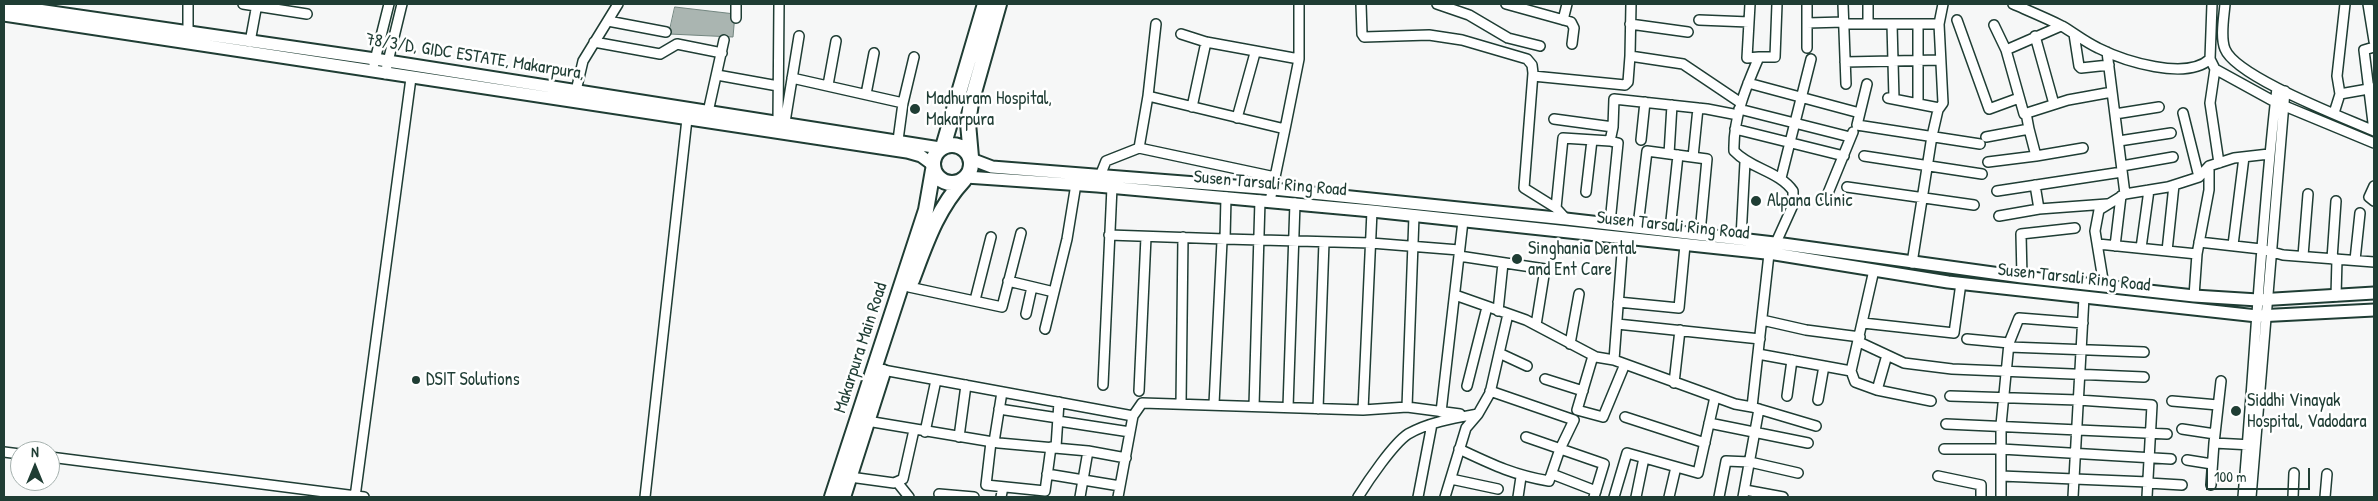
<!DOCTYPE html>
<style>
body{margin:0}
#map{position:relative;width:2378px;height:501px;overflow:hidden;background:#f6f7f7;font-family:"Patrick Hand",sans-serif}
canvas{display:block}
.frame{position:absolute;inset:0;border:5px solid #1f3d34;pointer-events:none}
.north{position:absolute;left:10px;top:441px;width:50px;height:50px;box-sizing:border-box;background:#fff;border:1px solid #a5b1ae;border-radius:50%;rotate:0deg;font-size:14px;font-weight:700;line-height:20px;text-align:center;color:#1f3d34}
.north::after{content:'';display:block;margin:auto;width:18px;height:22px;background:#1f3d34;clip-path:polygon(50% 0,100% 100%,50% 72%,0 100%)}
.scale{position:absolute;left:2206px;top:468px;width:104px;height:22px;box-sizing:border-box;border:2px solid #1f3d34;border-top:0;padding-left:6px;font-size:15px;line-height:18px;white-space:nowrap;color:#1f3d34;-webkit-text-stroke:4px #fff;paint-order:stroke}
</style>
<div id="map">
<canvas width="2378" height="501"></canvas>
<div class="frame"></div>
<div class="north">N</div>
<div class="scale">100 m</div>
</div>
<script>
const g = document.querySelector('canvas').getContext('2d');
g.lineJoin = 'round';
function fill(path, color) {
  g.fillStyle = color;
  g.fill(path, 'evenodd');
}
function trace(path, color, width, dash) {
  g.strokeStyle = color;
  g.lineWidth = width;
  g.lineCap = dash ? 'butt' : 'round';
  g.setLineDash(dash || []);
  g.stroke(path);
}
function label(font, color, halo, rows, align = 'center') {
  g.font = font + ' "Patrick Hand",sans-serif';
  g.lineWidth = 5;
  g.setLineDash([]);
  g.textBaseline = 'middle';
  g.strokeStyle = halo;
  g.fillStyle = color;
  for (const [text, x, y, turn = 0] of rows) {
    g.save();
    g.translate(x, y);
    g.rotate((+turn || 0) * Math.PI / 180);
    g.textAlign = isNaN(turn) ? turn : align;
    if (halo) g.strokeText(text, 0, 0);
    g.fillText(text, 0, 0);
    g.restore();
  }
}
const water = new Path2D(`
 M 675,7 L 735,14 L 733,37 L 669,34 Z`);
fill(water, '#aab5b1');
trace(water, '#72857f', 1);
const minor = new Path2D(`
 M 243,4 L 307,14
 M 1361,4 L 1362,34 L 1364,37 L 1429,35 L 1462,40 L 1527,59 L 1532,65 L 1533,73 L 1524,188 L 1556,208 L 1566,219
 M 1437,4 L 1469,15 L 1508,38 L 1540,46
 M 1506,4 L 1571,22 L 1574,28 L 1572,44
 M 1631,4 L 1630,56 L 1683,64 L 1741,103
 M 1750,4 L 1747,58 L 1759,57
 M 1843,4 L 1846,84
 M 2013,4 C 2029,11 2046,18 2062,26 C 2074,33 2085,42 2098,48 C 2124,61 2186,81 2210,59
 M 2212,4 L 2210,59 L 2215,69 L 2275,102 L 2374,143
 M 2225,4 C 2224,17 2220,37 2225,49 C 2236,77 2345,118 2374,131
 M 2368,4 L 2374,41
 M 736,18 L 736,4
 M 1563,20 L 1567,4
 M 1699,20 L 1749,22
 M 1957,20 L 1989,109 L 2019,98
 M 608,21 L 666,32
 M 1807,23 L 1844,22
 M 1630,24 L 1688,32
 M 1844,24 L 1939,24 L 1943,103 L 1938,110 L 1932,136 L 1912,263
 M 1868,24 L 1868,4
 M 1892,24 L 1894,99
 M 1918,24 L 1918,104
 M 1939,24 L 1943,4
 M 1994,25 L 2006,50
 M 2061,26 L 2006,50 L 2024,114 L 2068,100 L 2112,92
 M 188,32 L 188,4
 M 1181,34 L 1206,42 L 1299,59
 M 2074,34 L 2079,66 L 2081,68 L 2109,65
 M 2035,36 L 2054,104
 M 250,42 L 257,4
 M 594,42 L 660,54 L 677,44 L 722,53
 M 1807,48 L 1807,4
 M 2107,52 L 2125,194
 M 1845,62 L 1940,60
 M 374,64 L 389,4
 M 2215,69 L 2210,103 L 2219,163
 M 385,74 L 402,4
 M 717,75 L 778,86
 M 1533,76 L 1625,85 L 1628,82 L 1630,56
 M 792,78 L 903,103 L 898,140
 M 1748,83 L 1856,112
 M 1867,84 L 1857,125 L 1980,144
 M 828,85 L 836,41
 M 866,94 L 874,53
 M 2340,94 L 2337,76 L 2345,4
 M 575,95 L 583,61 L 618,4
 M 1148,96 L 1156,24
 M 1888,98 L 1939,108
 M 903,103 L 914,57
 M 1192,107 L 1206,42
 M 1739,109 L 1850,137
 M 708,112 L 724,40
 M 2183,113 L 2199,177
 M 2334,113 L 2340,94 L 2374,88
 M 2115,114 L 2159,107
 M 1237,118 L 1255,53
 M 1554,119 L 1613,127 L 1614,99 L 1707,109 L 1738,115
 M 778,121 L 779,4
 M 785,122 L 799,36
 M 1285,129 L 1299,59 L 1299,4
 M 1735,129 L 1844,156
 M 2029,129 L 2036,156 L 2083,148
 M 2374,131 L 2364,50 L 2374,47
 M 1986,137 L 2029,129 L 2026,113
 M 1641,140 L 1645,102
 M 2119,141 L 2171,133
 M 1139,148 L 1275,177
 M 1669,154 L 1672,105
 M 1864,156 L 1982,174
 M 1693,157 L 1698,108
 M 1988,162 L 2036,156
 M 2122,166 L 2173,157
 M 1100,176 L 1106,161 L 1139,148 L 1148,96 L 1285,129 L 1270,201
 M 1781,178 L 1811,59
 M 2035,185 L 2039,209 L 2107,204
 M 2374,186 L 2369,197 L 2374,201
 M 1847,187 L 1974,205
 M 1997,191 L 2122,172
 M 1586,192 L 1592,140
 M 1226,197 L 1225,239 L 1371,243 L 1459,250
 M 1826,198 L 1853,132
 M 1556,208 L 1563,138 L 1610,141
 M 1999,216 L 2039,209
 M 1610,223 L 1618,143 L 1610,141 L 1613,127
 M 1638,226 L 1647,151 L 1707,159 L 1700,233
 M 1670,230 L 1678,155
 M 1109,235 L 1225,239 L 1222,241 L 1214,404
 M 1741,238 L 1745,162
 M 2199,242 L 2261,249 L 2283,255 L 2374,262
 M 2098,244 L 2197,254 L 2209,190 L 2209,166
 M 2233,245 L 2244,157
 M 2115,246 L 2121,196
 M 1774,247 L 1793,205 L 1793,191 C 1779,171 1751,169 1734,151 C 1733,118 1746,87 1759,57 L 1775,57 L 1777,4
 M 2141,248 L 2149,190
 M 2167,251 L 2174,185
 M 1459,256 L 1545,269 L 1536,325
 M 2303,256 L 2308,194
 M 2332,259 L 2336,201
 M 2355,260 L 2360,213
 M 1874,270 L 1851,371 L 1855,382 L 1877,390 L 1931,401
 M 2022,277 L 2021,234 L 2075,228
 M 1008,281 L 1054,292
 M 2104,286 L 2095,231 L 2099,210 L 2125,194 L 2168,187 L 2199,177 L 2209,166 L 2234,158 L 2269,154
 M 909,287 L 1002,307 L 1021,233
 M 1455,295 L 1526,320 L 1596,357 L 1614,360 L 1735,404 L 1752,407 L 1816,426
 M 2194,296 L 2197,254
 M 2336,296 L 2337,259
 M 975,300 L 991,237
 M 1618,302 L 1679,308 L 1685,245
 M 1498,311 L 1503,263
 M 1026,314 L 1032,287
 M 1762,320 L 1806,330 L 1860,337
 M 1863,323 L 1954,333 L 1961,283
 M 1617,324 L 1760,339
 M 1045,329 L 1067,239 L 1076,184
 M 1967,339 L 2009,343
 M 1859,342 L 1904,363 L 1952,369 L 2144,377
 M 1570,344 L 1579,294
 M 2009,347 L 2144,352
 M 1499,353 L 1527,366
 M 1758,354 L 1851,371
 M 1593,356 L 1577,410 L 1603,417 L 1625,364
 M 1614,360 L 1623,239
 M 883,370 L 1133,416 L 1118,497
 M 1545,379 L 1583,391
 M 2221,381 L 2214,443 L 2252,445
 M 1674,383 L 1680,330
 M 1103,385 L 1112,187
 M 1467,386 L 1487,307
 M 1877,390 L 1887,355
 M 1139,391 L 1146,237
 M 1787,396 L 1792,360
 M 1950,396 L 2078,400 L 2152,405 L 2147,497
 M 1818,400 L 1824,366
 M 2172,401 L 2218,405
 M 1181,404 L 1183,237
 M 1254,406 L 1260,200
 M 1288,407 L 1295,203
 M 1407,407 L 1414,216
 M 1752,407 L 1769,254
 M 999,409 L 1058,418
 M 1318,409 L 1324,242
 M 1363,410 L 1407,407 L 1460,414
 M 1441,412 L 1463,221
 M 1133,416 L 1142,403 L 1363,410 L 1372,211
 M 1625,417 L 1705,443
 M 867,421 L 999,443 L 1088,451 L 1080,497
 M 1058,421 L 1130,432
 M 1709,423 L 1808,443
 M 1946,424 L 2167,434
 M 2182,429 L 2215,434
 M 925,432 L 936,380
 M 959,437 L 966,385
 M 1526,437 L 1604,464 L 1594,497
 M 991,442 L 986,485 L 1045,491 L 1051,447
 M 994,442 L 1002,392
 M 1056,447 L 1059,402
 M 1459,449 C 1491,464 1513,475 1549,481 L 1560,449 L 1574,420 L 1490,391
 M 1944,449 L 2001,449 L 2171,459
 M 1088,451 L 1126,458
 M 4,452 L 20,454
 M 50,457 L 364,497
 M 2187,460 L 2212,464
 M 1047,474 L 1120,486
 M 1552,474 L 1596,491
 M 1938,476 L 1981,485 L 1981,497
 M 2001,476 L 2148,482
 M 850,477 L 894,483 L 903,479 L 914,430
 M 1451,479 L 1498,489
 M 897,482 L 909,497
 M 2148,483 L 2182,485
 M 2211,485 L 2214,443
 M 1745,490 L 1783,497
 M 939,494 L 974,497
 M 355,497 L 411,78
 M 645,497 L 687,119
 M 1001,497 L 1003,487
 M 1358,497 C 1368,481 1393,444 1408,434 C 1429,422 1455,418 1478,414
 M 1418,497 L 1432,424
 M 1445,497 L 1466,428 L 1478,414 L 1490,393 L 1508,314
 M 1518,497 L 1521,477
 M 1614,497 L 1627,453 L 1698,473 L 1715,397
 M 1636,497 L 1644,458
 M 1669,497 L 1676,467
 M 1719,497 L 1726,461 L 1750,462 L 1798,473
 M 1743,497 L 1759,409
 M 2001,497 L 2001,425 L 2009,343 L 2019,318 L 2083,323
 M 2073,497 L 2084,297
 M 2243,497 C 2255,361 2261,224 2277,88
 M 2251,497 L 2285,91
 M 2293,497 L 2294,473
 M 2325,497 L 2327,474`);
const major = new Path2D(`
 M 4,5 L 375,59 L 940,148
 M 4,15 L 907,152 L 921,156 L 932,164
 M 971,159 L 992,167 L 1273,189 L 1566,219 L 1783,244 L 2022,277 L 2194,296 L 2258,300 L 2374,293
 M 966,177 L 1097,186 L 1372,211 L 1775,254 L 1948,282 L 2257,316 L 2374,310`);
const highway = new Path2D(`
 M933 164a19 19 0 1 1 38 0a19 19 0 1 1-38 0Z
 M 943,147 L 985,4
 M 971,157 L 968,123 L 971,103 L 999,4
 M 912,280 C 926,243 937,209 964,180
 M 832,497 L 926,210 L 933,170
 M 843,497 L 883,372`);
trace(minor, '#1f3d34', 12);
trace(major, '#1f3d34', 15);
trace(highway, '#1f3d34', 18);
trace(minor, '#fff', 9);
trace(major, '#fff', 11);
trace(highway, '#fff', 14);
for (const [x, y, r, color] of [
 [915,109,6,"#1f3d34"],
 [1756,201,6,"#1f3d34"],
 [1517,259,6,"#1f3d34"],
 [416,380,5,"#1f3d34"],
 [2236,411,6,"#1f3d34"]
]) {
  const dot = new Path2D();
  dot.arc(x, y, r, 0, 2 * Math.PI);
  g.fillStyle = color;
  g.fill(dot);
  trace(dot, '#fff', 2);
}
label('18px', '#1f3d34', '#fff', [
 ["78/3/D, GIDC ESTATE, Makarpura,",475,57,9],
 ["Susen Tarsali Ring Road",1270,184,5],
 ["Susen Tarsali Ring Road",1673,226,6],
 ["Susen Tarsali Ring Road",2074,278,6],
 ["Makarpura Main Road",861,348,-72]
]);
label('18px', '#1f3d34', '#fff', [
 ["Madhuram Hospital,",926,99],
 ["Makarpura",926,120],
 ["Alpana Clinic",1767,201],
 ["Singhania Dental",1528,249],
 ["and Ent Care",1528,270],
 ["DSIT Solutions",426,380],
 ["Siddhi Vinayak",2247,401],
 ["Hospital, Vadodara",2247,422]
], 'left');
</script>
